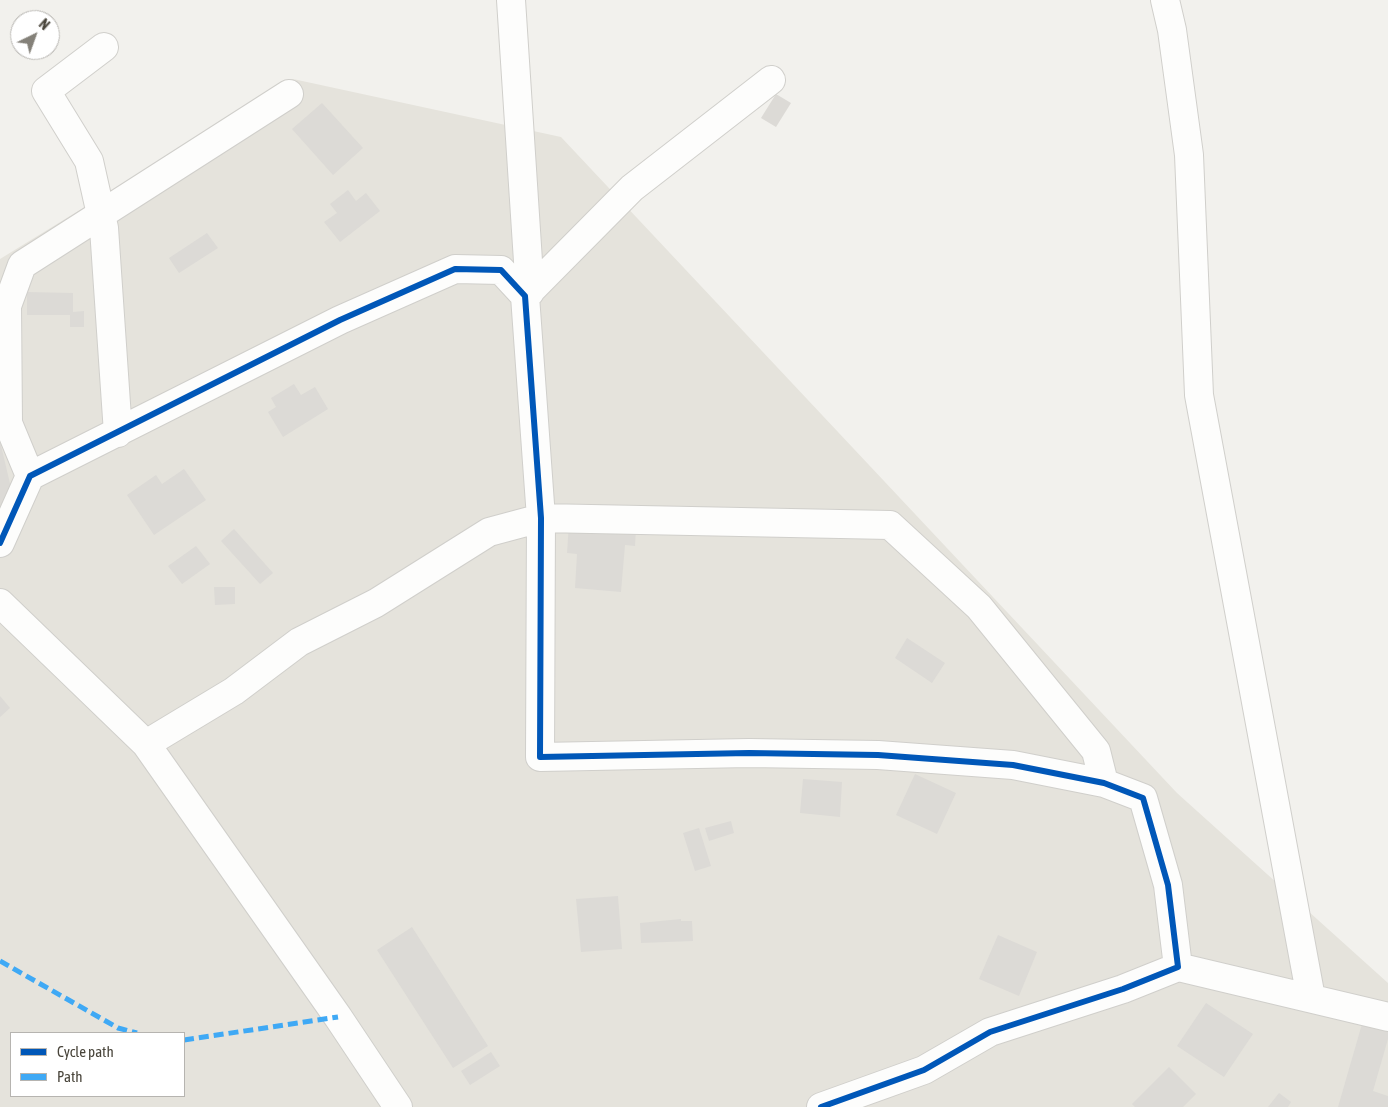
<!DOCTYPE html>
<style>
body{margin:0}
#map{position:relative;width:1388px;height:1107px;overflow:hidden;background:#f2f1ed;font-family:"Asap Condensed",sans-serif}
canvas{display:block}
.legend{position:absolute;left:10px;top:1032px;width:175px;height:65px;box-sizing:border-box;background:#fff;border:1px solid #b6b4b0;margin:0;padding:6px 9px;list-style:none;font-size:15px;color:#48443a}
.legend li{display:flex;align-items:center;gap:10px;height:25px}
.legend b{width:25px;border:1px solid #b6b4b0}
.north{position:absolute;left:10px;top:10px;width:50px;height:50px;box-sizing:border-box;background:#fff;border:1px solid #b6b4b0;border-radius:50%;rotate:42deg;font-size:14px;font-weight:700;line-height:20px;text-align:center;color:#48443a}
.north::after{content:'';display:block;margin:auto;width:18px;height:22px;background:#848179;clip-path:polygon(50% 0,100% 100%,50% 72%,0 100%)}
</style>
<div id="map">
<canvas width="1388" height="1107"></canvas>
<ul class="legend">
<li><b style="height:6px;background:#0057b8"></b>Cycle path</li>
<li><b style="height:6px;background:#3fa9f5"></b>Path</li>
</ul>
<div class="north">N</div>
</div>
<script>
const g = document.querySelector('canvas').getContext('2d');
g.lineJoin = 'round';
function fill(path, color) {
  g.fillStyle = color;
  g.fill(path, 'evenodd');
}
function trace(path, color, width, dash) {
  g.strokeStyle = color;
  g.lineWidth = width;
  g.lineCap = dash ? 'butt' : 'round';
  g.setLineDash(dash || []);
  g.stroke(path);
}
fill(new Path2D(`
 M 293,79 L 561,137 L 1177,793 L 1388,983 L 1388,1107 L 0,1107 L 0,259 ZM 11,1033 L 184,1033 L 184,1096 L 11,1096 Z`), '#e5e3dc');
fill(new Path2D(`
 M 776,94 L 791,103 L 776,127 L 761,118 Z
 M 322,103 L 363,148 L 333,175 L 292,129 Z
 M 348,190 L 356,201 L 366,193 L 380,211 L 340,242 L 324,222 L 337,213 L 330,204 Z
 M 207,233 L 218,248 L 179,273 L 169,258 Z
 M 27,292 L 73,293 L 73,312 L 84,311 L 84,327 L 70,327 L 70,315 L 27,315 Z
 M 294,384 L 301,395 L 315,387 L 328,409 L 283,437 L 268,412 L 276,407 L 271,398 Z
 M 0,441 L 15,505 L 0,509 Z
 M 184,469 L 206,500 L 154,535 L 127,495 L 156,475 L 162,484 Z
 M 569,523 L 636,529 L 635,546 L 625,545 L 621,592 L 575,588 L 577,554 L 567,553 Z
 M 234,529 L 273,573 L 260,584 L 221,541 Z
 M 196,546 L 210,564 L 182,584 L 168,566 Z
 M 214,587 L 235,587 L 235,604 L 215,605 Z
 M 907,638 L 945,663 L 932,683 L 895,658 Z
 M 0,696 L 10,708 L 0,717 Z
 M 915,774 L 956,793 L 937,834 L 896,815 Z
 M 803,779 L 842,782 L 840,817 L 800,813 Z
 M 731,821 L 734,833 L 709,841 L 705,828 Z
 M 699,828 L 711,866 L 695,871 L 683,833 Z
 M 618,896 L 622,949 L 581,952 L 576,899 Z
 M 681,919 L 681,921 L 692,921 L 693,941 L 641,943 L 640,923 Z
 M 412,927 L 488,1046 L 453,1068 L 377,950 Z
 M 998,935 L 1037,952 L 1019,996 L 979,979 Z
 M 1206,1003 L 1253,1034 L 1224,1077 L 1177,1046 Z
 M 1364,1017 L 1388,1024 L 1388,1039 L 1373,1091 L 1388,1096 L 1388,1107 L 1338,1107 Z
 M 491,1052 L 500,1066 L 470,1085 L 461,1071 Z
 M 1169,1067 L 1196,1094 L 1183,1107 L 1135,1107 L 1132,1104 Z
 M 1279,1093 L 1291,1102 L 1288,1107 L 1268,1107 Z`), '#dcdad6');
const street = new Path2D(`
 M 511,0 L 530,292
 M 1165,0 L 1172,30 L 1189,155 L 1199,395 L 1311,998
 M 104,47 L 46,91 L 89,161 L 104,228 L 118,433
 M 525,296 L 632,188 L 771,80
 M 30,476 L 8,423 L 7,306 L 22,265 L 289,94
 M 0,543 L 30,476 L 340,320 L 455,269 L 501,270 L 525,296 L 541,518 L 540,757 L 749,753 L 878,755 L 1013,765 L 1104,783 L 1143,798 L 1168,885 L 1178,967 L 1123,989 L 990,1032 L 924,1070 L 821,1107
 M 0,603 L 146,744 L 338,1017 L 398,1107
 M 146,744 L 234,691 L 299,642 L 376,603 L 489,532 L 541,518 L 890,525 L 979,607 L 1096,751 L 1104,783
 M 1178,967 L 1388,1017`);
trace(street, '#d0cfcb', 30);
trace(street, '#fdfdfc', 28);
trace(new Path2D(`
 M 0,961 L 118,1028 L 137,1033
 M 184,1040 L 338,1017`), '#3fa9f5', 5, [10, 5]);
trace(new Path2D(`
 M 0,543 L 30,476 L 340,320 L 455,269 L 501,270 L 525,296 L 541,518 L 540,757 L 749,753 L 878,755 L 1013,765 L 1104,783 L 1143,798 L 1168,885 L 1178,967 L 1123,989 L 990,1032 L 924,1070 L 821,1107`), '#0057b8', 6);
</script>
